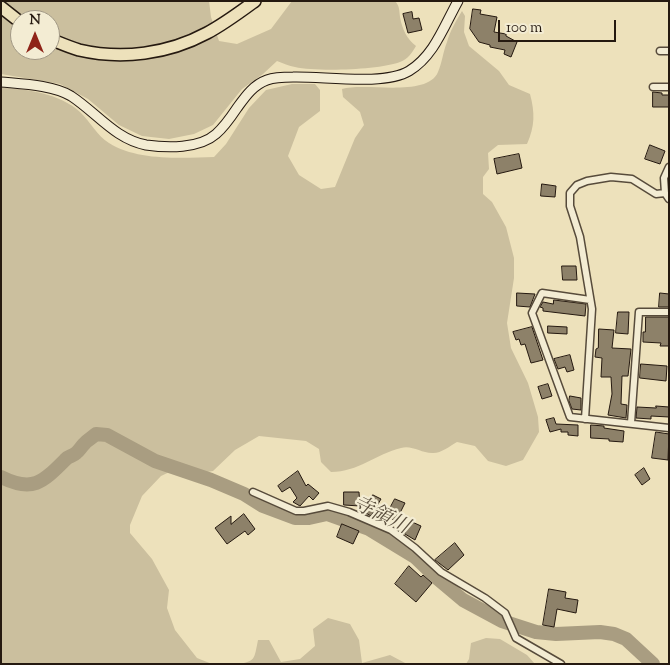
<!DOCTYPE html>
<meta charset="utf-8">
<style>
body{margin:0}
#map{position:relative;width:670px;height:665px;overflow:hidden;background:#ede1bb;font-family:"Sorts Mill Goudy",serif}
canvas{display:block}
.frame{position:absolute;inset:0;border:2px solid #251910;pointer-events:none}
.north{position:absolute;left:10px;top:10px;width:50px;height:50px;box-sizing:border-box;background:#f3ecd3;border:1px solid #a19885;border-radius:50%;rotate:0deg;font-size:14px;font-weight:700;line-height:20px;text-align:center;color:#251910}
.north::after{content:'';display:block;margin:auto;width:18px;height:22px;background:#8f2418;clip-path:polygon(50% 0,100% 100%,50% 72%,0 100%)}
.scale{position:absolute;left:498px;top:20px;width:118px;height:22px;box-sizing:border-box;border:2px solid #251910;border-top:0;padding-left:6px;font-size:15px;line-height:18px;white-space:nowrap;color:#251910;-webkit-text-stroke:4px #f3ecd3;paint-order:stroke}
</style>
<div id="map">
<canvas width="670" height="665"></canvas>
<div class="frame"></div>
<div class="north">N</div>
<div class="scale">100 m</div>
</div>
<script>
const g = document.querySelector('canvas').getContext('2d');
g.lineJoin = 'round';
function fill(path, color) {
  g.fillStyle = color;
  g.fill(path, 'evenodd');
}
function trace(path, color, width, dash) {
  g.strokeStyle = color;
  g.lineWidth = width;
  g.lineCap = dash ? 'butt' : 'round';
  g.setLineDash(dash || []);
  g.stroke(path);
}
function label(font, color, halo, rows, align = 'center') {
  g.font = font + ' "Sorts Mill Goudy","Noto Serif JP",serif';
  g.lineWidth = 4.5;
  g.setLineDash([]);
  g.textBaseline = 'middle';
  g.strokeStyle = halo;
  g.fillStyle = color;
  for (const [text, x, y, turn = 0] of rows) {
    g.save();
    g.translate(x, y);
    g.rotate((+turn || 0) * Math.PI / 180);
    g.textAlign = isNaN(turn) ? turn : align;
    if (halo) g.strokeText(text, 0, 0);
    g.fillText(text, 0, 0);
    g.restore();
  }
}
fill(new Path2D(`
 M 1,1 L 209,1 L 211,17 L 219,41 L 237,44 L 271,29 L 292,1 L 395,1 C 400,7 399,10 400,17 C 402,29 407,39 416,46 C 412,53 408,59 400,62 C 379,70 317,72 295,67 C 289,66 283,63 277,61 L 263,74 L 242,89 L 213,125 L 194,134 L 169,139 L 142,136 L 119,125 L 88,99 L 60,84 L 1,74 ZM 20,20 L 50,20 L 50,50 L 20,50 Z
 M 462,11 L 465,16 L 464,32 L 469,46 L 499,71 L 509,85 L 530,94 C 535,113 535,126 527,144 L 498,145 L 488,153 L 489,169 L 483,177 L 483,194 L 492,202 L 506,227 L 514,258 L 514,278 L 507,323 L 511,348 L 528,383 L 538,417 L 539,432 L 523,460 L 506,466 L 488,461 L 475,446 L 457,442 C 450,446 440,454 432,453 C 421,453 412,445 401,448 C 376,454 358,472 331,472 L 321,462 L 319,449 L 306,441 L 259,436 L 235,450 L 213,471 L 202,473 L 180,467 L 161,476 L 142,496 L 130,525 L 130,533 L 152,559 L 169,590 L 167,608 L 175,630 L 197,658 L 212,664 L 1,664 L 1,87 C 29,90 59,93 80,112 C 90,121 97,136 109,143 C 137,161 182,158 214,157 L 226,144 L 249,108 L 266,90 L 292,84 L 315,84 L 320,90 L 320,111 L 299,127 L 288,156 L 299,175 L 321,189 L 335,187 L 355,138 L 364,125 L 360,112 L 343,97 L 342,89 C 365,82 427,98 438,72 C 442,63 443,52 447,42 C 450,31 456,21 462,11 Z
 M 328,618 L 350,624 L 359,640 L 362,663 L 390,655 L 407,664 L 236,664 C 256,662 254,659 258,640 L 269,640 L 281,662 L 300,659 L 315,646 L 313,629 Z
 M 486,638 L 500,639 L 527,655 L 535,664 L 466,664 L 469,659 L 471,643 Z`), '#cbbf9e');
trace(new Path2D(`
 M 1,477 C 33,493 43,482 66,459 C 69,456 73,456 76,453 C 79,451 81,447 84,444 C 87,440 92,438 96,434 L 107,435 L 155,461 L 211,480 L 244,494 L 263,506 L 295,518 L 309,518 L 327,514 L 369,529 L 415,557 L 438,579 L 463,600 L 502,621 L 536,632 L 556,634 L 600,632 L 614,634 L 626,639 L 653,664`), '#a99d81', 14);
const building = new Path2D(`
 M 473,9 L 481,10 L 480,14 L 497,17 L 494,32 L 506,34 L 506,36 L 517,42 L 511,57 L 504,54 L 505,50 L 490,47 L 490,45 L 479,42 L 470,29 Z
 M 412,12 L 413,19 L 419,18 L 422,30 L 408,33 L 403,14 Z
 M 653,92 L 662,93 L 662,95 L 669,95 L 669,107 L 653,107 Z
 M 650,145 L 665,151 L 660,164 L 645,159 Z
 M 519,154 L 522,168 L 497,174 L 494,159 Z
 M 542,184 L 556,186 L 555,197 L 541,196 Z
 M 562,266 L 576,266 L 577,280 L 563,280 Z
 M 517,293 L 535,294 L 530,307 L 517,306 Z
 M 660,293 L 669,294 L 669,307 L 659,307 Z
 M 554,300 L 586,304 L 585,316 L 543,311 L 543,308 L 540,307 L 543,302 L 553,304 Z
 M 618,312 L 629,312 L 628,334 L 616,333 Z
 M 646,317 L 669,317 L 669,346 L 660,346 L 661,343 L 643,342 L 643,332 L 645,332 Z
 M 548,326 L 567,327 L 567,334 L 548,333 Z
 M 532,327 L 543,360 L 531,363 L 525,344 L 521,345 L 519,339 L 516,340 L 513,332 Z
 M 599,329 L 614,330 L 612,348 L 631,349 L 628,376 L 622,376 L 621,404 L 627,405 L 626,418 L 608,415 L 612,394 L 611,377 L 601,377 L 602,358 L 595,357 L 596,349 L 598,348 Z
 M 570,355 L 574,370 L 567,372 L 565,367 L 558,369 L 554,359 Z
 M 641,364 L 667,366 L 666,381 L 640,378 Z
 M 548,384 L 552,396 L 542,399 L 538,387 Z
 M 570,396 L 581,398 L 581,410 L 572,409 L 569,401 Z
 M 656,406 L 669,407 L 669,417 L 651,416 L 651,419 L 636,418 L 637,407 L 656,408 Z
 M 554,418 L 556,424 L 578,425 L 578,436 L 568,435 L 568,432 L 561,432 L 561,429 L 550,432 L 546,420 Z
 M 591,425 L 604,426 L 604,428 L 624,431 L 623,442 L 609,441 L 609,439 L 591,438 Z
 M 656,432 L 669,434 L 668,460 L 652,458 Z
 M 644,468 L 650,479 L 642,485 L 635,475 Z
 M 298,471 L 306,486 L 308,484 L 319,493 L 313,500 L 309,496 L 300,506 L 293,502 L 297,498 L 290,487 L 282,492 L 278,486 Z
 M 344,492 L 359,492 L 360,506 L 344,505 Z
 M 373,495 L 381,499 L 371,516 L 364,512 Z
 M 395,499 L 405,503 L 396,521 L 386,516 Z
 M 244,514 L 255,529 L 248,535 L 245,531 L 227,544 L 215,528 L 231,516 L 231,524 Z
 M 410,521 L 421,526 L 415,540 L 405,534 Z
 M 342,524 L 359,531 L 353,544 L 337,537 Z
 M 455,543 L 464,555 L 448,570 L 435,560 Z
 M 409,566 L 421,577 L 423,575 L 432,583 L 416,602 L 395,584 Z
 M 549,589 L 566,592 L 565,598 L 578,600 L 576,613 L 557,609 L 554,627 L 543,625 Z`);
fill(building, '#8d8169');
trace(building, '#251910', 1);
const street = new Path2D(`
 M 660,51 L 669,51
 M 653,87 L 669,87
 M 665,193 L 664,178 L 669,167
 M 590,300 L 542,293 L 532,313 L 570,417 L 669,428
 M 585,419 L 592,309 L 580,237 L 570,206 L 570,193 L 577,185 L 587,181 L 611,177 L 632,179 L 656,194 L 665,193 L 669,199
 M 631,423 L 639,312 L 669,312
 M 253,492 L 296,511 L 304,511 L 328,506 L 349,512 L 391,530 L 415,548 L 441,572 L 485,598 L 505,613 L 516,638 L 561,664`);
const secondary = new Path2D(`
 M 1,82 C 22,84 53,85 71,96 C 97,113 115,139 146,145 C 167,148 199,149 216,134 C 224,127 231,117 237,108 C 245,97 253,85 267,80 C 275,77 284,77 293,77 C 323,76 384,86 409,71 C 434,56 444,26 458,1`);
const highway = new Path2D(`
 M 1,7 L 20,22
 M 50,39 C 60,43 69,47 79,50 C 122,60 168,54 207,33 C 224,24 240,12 255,1`);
trace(street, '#574b3b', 9);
trace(secondary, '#251910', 11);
trace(highway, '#251910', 14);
trace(street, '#f3ecd3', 6);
trace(secondary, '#f3ecd3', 9);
trace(highway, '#ede1bb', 11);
label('italic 20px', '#5a4e3d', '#f3ecd3', [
 ["寺領川",380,517,26]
]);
</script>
